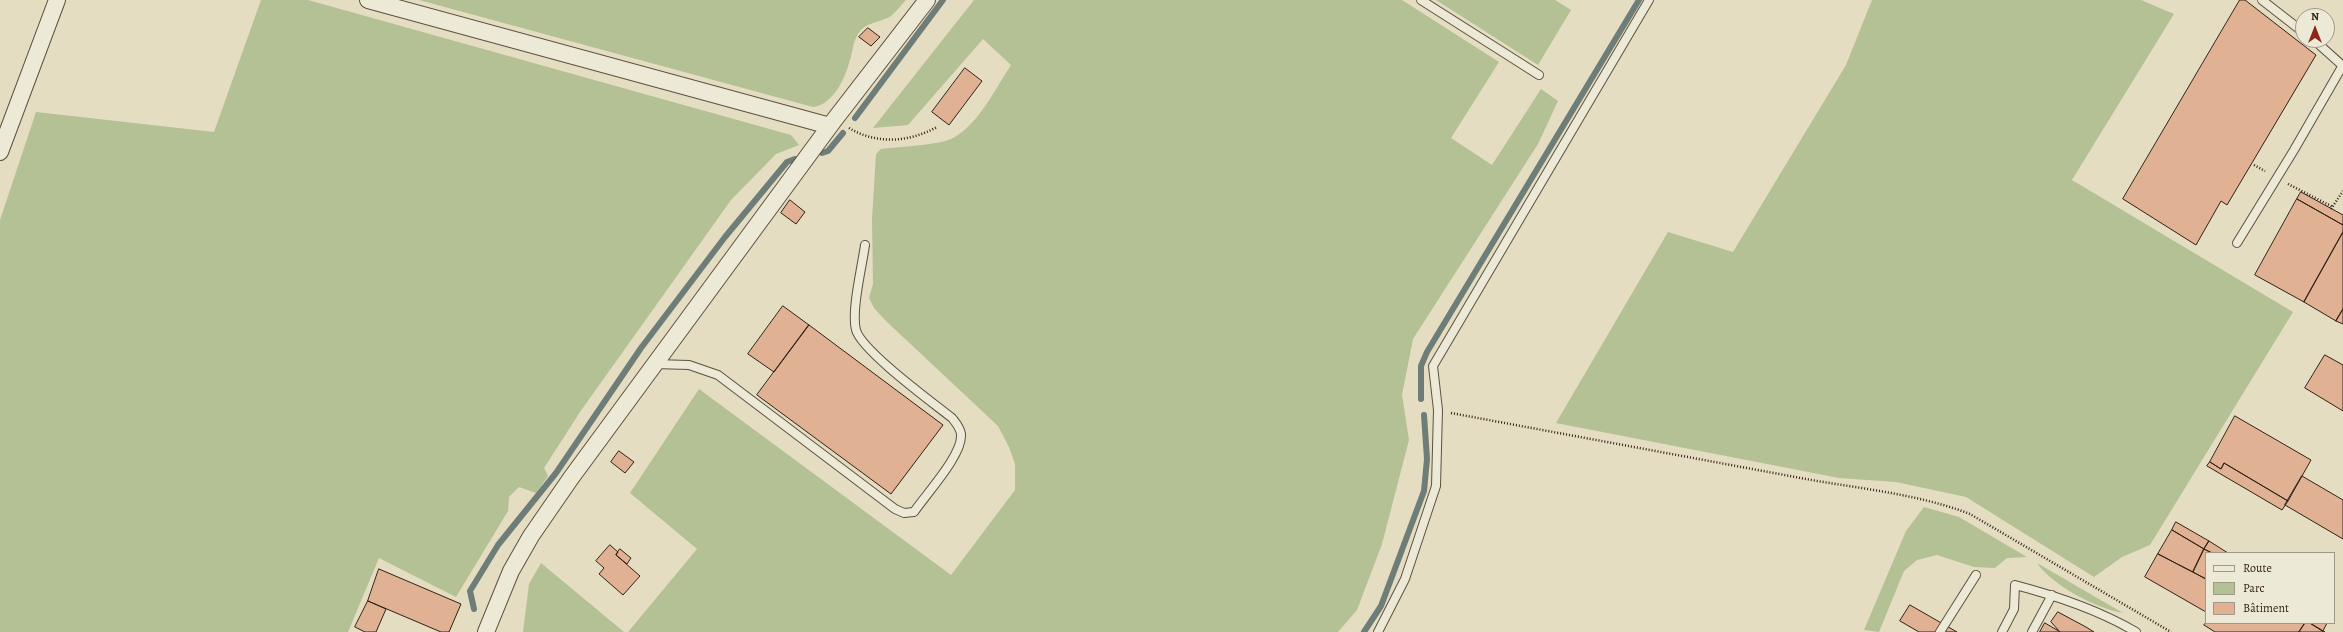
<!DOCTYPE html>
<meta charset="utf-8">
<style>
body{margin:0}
#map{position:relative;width:2343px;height:632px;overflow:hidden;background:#e4ddc2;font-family:Alegreya,serif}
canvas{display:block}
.legend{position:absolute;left:2205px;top:552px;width:130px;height:72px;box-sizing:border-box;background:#ede9d7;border:1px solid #a2998a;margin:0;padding:5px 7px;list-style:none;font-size:12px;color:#322116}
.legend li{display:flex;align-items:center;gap:8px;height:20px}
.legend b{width:20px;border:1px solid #a2998a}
.north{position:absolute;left:2295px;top:8px;width:40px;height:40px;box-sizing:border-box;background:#ede9d7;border:1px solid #a2998a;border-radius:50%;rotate:0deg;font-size:11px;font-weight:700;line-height:16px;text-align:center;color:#322116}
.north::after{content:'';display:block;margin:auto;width:14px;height:18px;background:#8f2418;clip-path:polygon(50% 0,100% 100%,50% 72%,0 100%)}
</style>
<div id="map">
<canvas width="2343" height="632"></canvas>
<ul class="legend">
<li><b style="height:5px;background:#ede9d7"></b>Route</li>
<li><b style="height:11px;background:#b3c194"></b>Parc</li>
<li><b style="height:11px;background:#e0b293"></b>Bâtiment</li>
</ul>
<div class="north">N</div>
</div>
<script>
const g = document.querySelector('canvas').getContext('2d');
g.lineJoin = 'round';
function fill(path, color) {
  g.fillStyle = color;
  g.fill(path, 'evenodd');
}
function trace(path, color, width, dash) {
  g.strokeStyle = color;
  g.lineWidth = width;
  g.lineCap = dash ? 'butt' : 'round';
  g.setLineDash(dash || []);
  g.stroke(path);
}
fill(new Path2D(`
 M 261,0 L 308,0 L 791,135 L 799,145 L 776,154 L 731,200 L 580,412 L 544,468 L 548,476 L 536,493 L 519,487 L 509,497 L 508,511 L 456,597 L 379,558 L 348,632 L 0,632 L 0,220 L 36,112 L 214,132 Z
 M 419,0 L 906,0 C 901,5 896,12 891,16 C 878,24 863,21 856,38 C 853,43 853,50 851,56 C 846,76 835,104 813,107 Z
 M 974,0 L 1402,0 L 1499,62 L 1451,138 L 1492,165 L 1541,89 L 1558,101 L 1538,144 L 1413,339 L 1402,395 L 1409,440 L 1382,544 L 1357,610 L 1338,632 L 628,632 L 697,549 L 630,493 L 699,389 L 951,575 L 1015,490 L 1015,464 L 1009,447 L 998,426 L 886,321 L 874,308 L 869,298 L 873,284 L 872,219 L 876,154 L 881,149 C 897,147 939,145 951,139 C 977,127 996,88 1011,65 L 983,39 L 908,125 L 873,128 Z
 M 1436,0 L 1555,0 L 1571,10 L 1538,65 Z
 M 1872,0 L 2141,0 L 2174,14 L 2072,180 L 2293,312 L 2150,545 L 2122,557 L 2094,577 L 1966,497 L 1896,482 L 1839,478 L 1556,423 L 1668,232 L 1733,252 L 1846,65 Z
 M 1924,507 L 1959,517 L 2027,557 L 2007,558 L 1995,568 L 1974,567 L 1937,555 L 1917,560 L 1904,571 L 1879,632 L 1864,630 L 1906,531 Z
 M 541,563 L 624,632 L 523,632 L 529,584 Z
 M 2037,563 L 2123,613 C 2097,609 2052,585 2037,563 Z`), '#b3c194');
trace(new Path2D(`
 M 855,118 L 943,0
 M 822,153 L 828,151 L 843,133
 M 1421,399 L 1421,366 L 1427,352 L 1639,0
 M 474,609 L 470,591 L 498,545 L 556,473 L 641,348 L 725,237 L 787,162 L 795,159
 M 1364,632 L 1381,606 L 1424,491 L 1427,459 L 1424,415`), '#6f7d78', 6);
const building = new Path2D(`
 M 2240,0 L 2245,0 L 2316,55 L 2227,205 L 2221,201 L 2196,245 L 2123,199 Z
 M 868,28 L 880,37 L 871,46 L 859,37 Z
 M 965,68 L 982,81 L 949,125 L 932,112 Z
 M 2301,192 L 2343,215 L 2343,225 L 2297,199 Z
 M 2297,199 L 2343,225 L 2343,232 L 2304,302 L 2255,275 Z
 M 790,200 L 805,212 L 796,224 L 781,213 Z
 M 2343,232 L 2343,309 L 2336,321 L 2304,302 Z
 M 783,306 L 809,325 L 774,372 L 748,354 Z
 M 2343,309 L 2343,324 L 2336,321 Z
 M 809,325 L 943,425 L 891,494 L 757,395 Z
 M 2325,355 L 2343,365 L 2343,411 L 2305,388 Z
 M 2235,416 L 2311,460 L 2288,501 L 2224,463 L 2221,469 L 2210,462 Z
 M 619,451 L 634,462 L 625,473 L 611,462 Z
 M 2210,462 L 2221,469 L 2224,463 L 2288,501 L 2282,510 L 2207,466 Z
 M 2302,476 L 2343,500 L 2343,539 L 2285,505 Z
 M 2176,522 L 2209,541 L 2204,549 L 2172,530 Z
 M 2172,530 L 2204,549 L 2193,572 L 2158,554 Z
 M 2209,541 L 2228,553 L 2212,553 L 2204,549 Z
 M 610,545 L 618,552 L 616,555 L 640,576 L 623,595 L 599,574 L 604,568 L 596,561 Z
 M 620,549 L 631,558 L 627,564 L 616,555 Z
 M 2204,549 L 2212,553 L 2206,553 L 2206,579 L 2193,572 Z
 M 2158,554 L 2206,579 L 2206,612 L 2145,577 Z
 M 379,569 L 461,604 L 449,632 L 441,632 L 368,601 Z
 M 368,601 L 386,609 L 376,632 L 365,632 L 355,627 Z
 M 1910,605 L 1957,632 L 1919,632 L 1900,621 Z
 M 2058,612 L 2086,627 L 2094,632 L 2060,632 L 2051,622 Z
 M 2045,623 L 2057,630 L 2060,632 L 2040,632 Z
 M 2206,623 L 2305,623 L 2299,632 L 2215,632 L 2204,625 Z
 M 2305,623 L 2310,623 L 2325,632 L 2299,632 Z
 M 2310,623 L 2327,623 L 2323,631 Z`);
fill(building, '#e0b293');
trace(building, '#322116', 1);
const service = new Path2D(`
 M 1421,0 L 1539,75
 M 2262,0 L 2303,32
 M 2314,40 L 2343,66
 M 2237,243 L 2294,150 L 2343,65
 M 654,364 L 689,365 L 718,375 L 895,509 L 904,513 L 914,512 C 926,494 963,455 961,434 C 960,427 956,423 952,418 C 932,402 862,351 856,330 C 851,311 862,267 865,245
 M 1378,632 L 1405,579 L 1436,486 L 1438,410 L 1433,366 L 1649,0
 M 1940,632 L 1976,575
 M 2002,632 L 2014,609 L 2015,585 C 2057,596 2099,610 2136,632
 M 2032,632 L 2052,595`);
const minor = new Path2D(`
 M 368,0 L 830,126
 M 0,152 L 57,0
 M 486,632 L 511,571 L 531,536 L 571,478 L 835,119 L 927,0`);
trace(service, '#5e5041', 10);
trace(minor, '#5e5041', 18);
trace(new Path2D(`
 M 849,128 C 877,145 910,142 937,127
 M 2254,165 L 2265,171
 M 2288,184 L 2333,207
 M 2331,209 L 2343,191
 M 1451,413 C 1564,434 1677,455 1790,476 C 1850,488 1913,492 1970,514 L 2171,632`), '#322116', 2.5, [1, 2]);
trace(service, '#ede9d7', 8);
trace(minor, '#ede9d7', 16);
</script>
